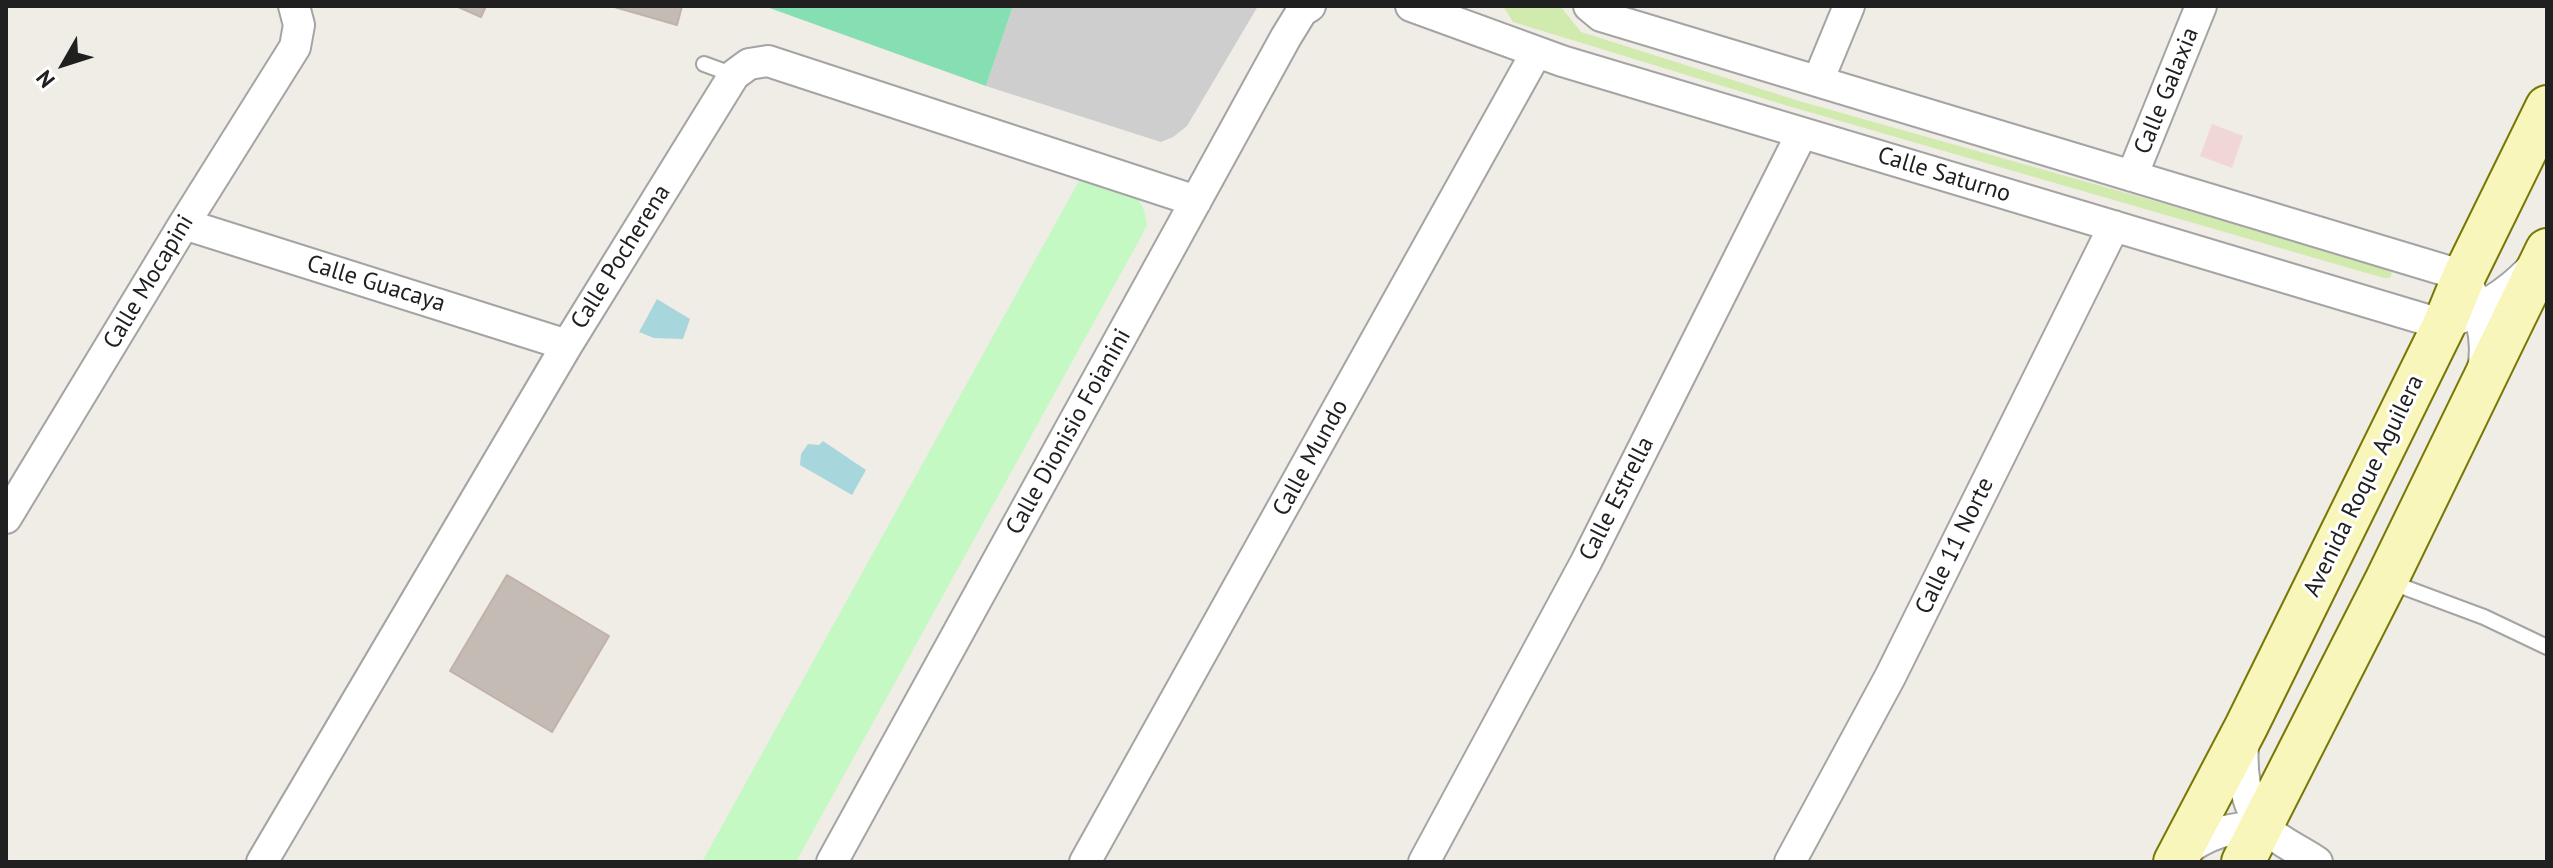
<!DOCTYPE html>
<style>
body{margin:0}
#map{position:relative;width:2553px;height:868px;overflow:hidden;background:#f0ece6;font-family:"PT Sans",sans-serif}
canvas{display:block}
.frame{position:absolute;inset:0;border:8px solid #202020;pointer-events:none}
.north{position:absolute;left:24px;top:24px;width:80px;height:80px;-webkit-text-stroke:6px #fff;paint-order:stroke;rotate:231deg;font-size:22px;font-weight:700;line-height:32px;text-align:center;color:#202020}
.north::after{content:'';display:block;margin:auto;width:28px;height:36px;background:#202020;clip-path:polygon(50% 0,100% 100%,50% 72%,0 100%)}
</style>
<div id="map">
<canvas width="2553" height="868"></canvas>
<div class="frame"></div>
<div class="north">N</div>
</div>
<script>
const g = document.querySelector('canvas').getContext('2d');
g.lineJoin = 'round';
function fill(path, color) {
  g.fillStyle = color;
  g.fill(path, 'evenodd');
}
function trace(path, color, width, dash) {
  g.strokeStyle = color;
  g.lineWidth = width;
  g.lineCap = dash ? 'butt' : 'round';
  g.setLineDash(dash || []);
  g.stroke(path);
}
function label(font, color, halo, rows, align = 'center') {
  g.font = font + ' "PT Sans",sans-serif';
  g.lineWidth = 6;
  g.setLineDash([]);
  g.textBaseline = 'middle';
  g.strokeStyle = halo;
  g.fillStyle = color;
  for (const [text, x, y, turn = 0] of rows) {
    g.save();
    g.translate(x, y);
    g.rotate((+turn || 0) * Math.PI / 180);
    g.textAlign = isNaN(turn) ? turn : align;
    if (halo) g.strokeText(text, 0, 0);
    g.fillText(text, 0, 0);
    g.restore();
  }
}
fill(new Path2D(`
 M 2212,124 L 2243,136 L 2232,168 L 2200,156 Z`), '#f1d6d7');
fill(new Path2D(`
 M 1013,6 L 1258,6 L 1187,126 L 1173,137 L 1161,142 L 986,86 Z`), '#cecece');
fill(new Path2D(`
 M 1503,6 L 1560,6 L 1581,32 L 1799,101 L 2382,265 L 2392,273 L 2390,278 L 2384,278 L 1785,105 L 1513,22 Z`), '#d1eaad');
fill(new Path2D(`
 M 1085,170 C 1114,182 1145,189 1147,226 L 796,862 L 702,862 Z`), '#c5f9c4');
fill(new Path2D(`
 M 764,6 L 1013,6 L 986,86 Z`), '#85dfb2');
fill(new Path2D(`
 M 657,299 L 690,319 L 683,339 L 654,338 L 639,332 Z
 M 823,441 L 866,470 L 852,495 L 800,465 L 801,454 L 808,444 L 819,445 Z`), '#a7d7dd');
const building = new Path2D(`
 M 456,6 L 486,6 L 481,17 Z
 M 611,6 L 682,6 L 677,25 Z
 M 507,575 L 609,636 L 552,732 L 450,671 Z`);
fill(building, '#c5bbb5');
trace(building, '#c2b1a8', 2);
const lane = new Path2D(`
 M 704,64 L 734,75
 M 2390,582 L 2484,617 L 2547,647`);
const street = new Path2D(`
 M 1411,6 L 1562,61 L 2444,325 C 2477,311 2506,296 2531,269
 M 1589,6 L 1601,16 L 2464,276 C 2478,307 2491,338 2482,373
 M 1818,81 L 1849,6
 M 2132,176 L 2201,6
 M 184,224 L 567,345
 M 6,518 L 184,224 L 295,47 L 299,25 L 294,6
 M 2244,737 C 2240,765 2244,806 2264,827 C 2278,841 2301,851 2317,862
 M 2181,855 C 2205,833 2231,827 2264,827
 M 262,862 L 567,345 L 734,75 L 749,64 L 768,61 L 1196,201
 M 832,862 L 1286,37 L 1302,11 L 1310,6
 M 1085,862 L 1536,53
 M 1424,862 L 1586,562 L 1802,133
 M 1790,862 L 1890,677 L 2114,226`);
const secondary = new Path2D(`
 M 2175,862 L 2246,727 L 2444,325 L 2464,276 L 2547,107
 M 2243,862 L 2386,581 L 2547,250`);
trace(lane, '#a4a4a4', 18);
trace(street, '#a4a4a4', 34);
trace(secondary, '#787805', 46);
trace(lane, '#fff', 14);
trace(street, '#fff', 30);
trace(secondary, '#f9f6bb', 42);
label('24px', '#202020', '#fff', [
 ["Calle Galaxia",2167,91,-68],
 ["Calle Saturno",1944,175,17],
 ["Calle Pocherena",621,257,-58],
 ["Calle Mocapini",149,282,-59],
 ["Calle Guacaya",376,284,17],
 ["Calle Dionisio Foianini",1069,432,-61],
 ["Calle Mundo",1311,458,-61],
 ["Avenida Roque Aguilera",2364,486,-64],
 ["Calle Estrella",1617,499,-63],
 ["Calle 11 Norte",1955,546,-64]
]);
</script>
